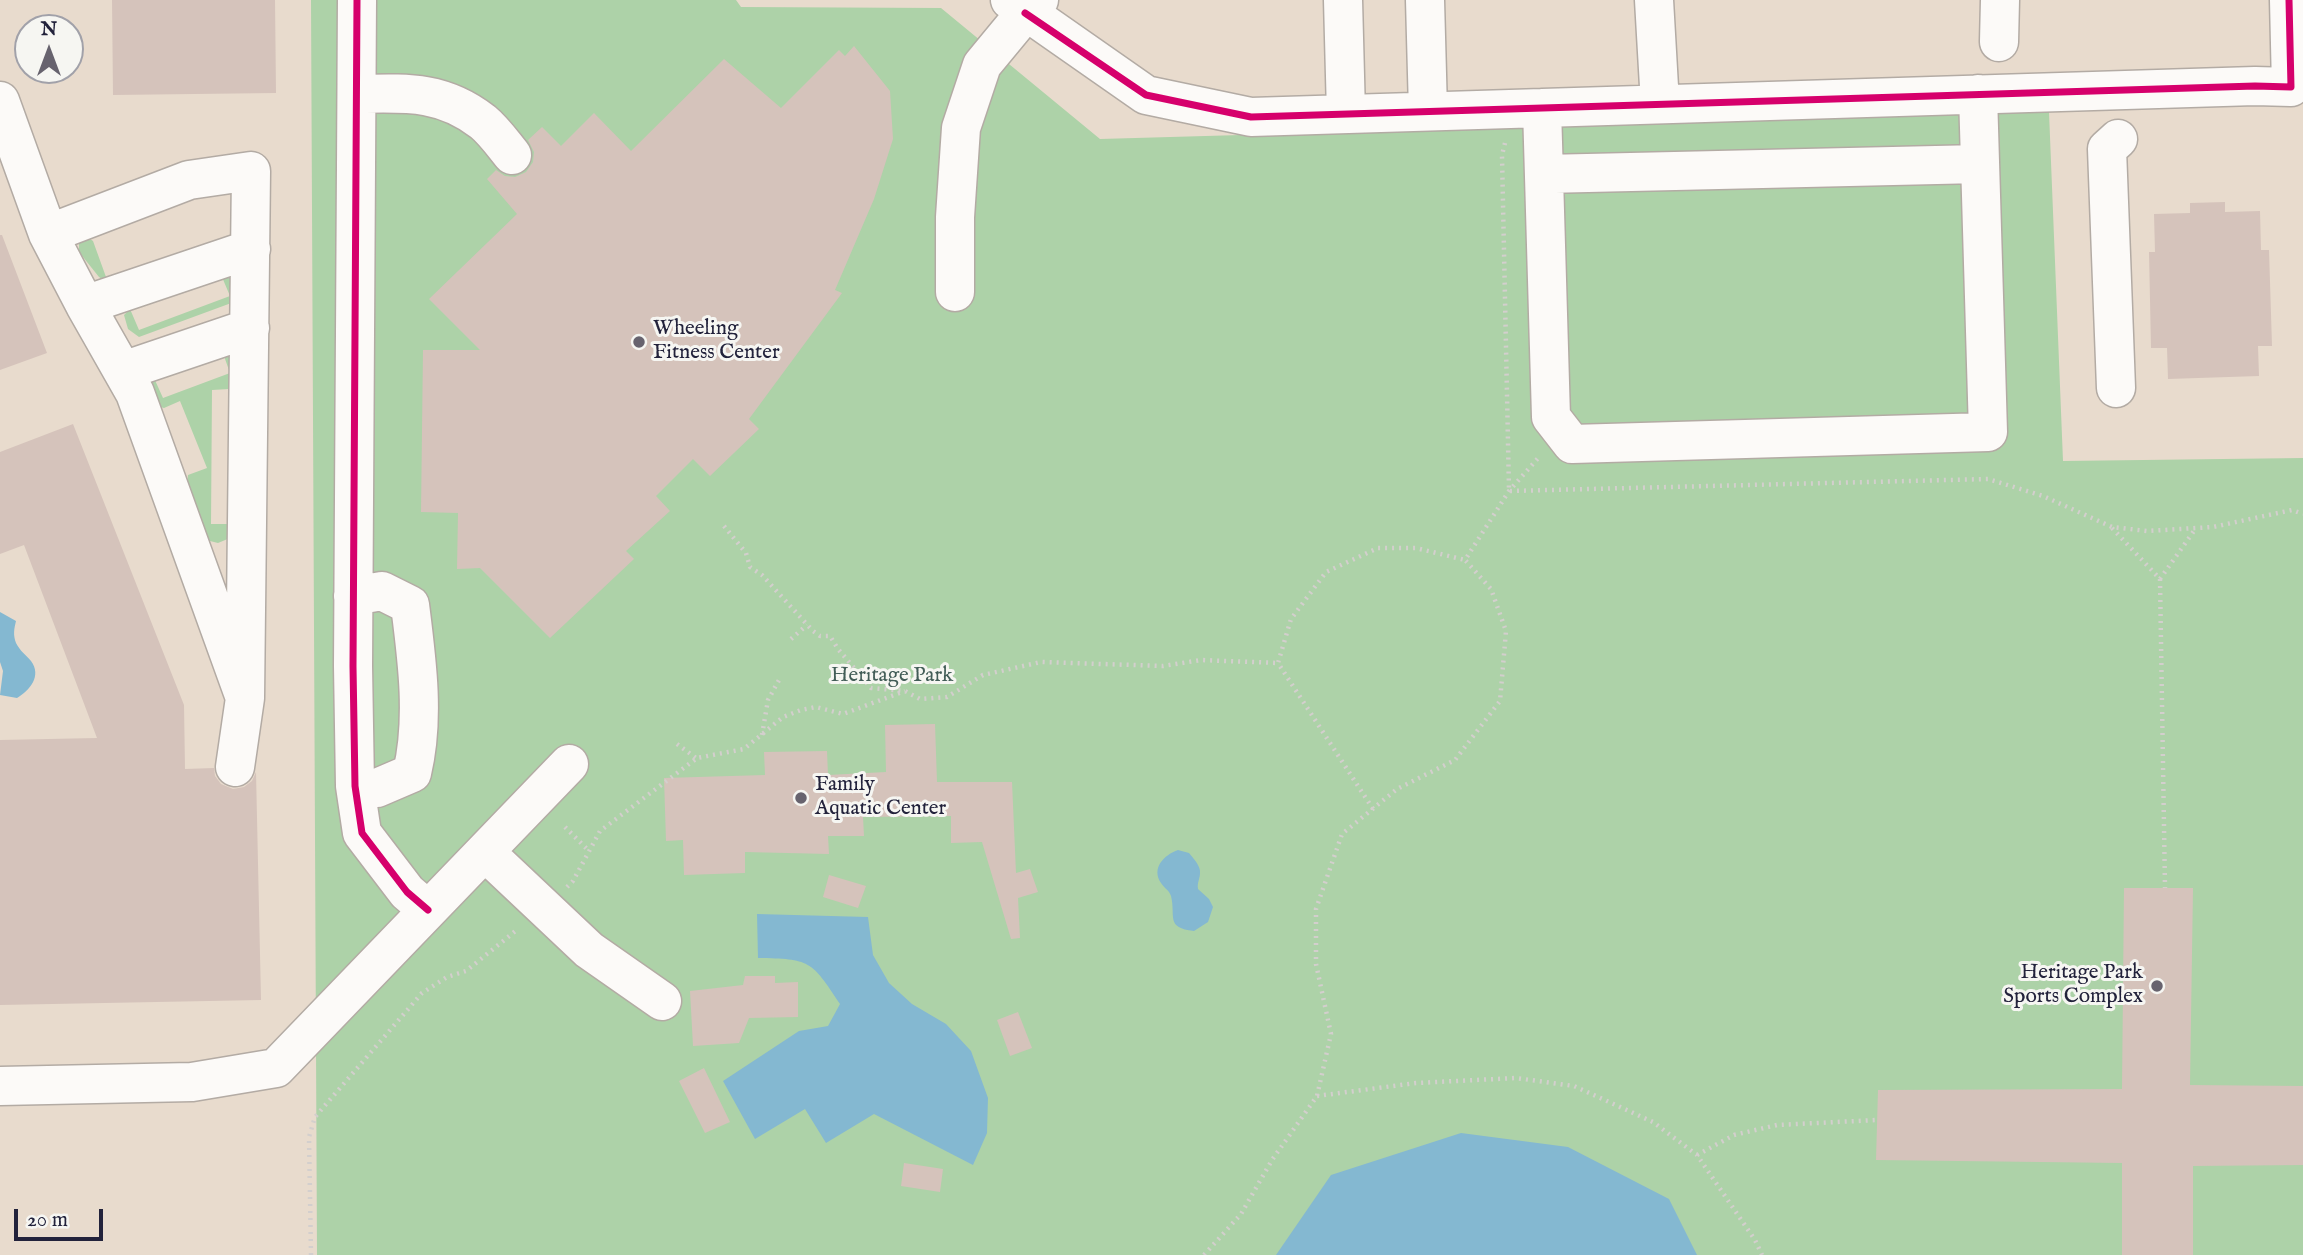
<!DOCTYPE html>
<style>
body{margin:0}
#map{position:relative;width:2303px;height:1255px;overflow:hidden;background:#e8dbcd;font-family:"IM FELL English",serif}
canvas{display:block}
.north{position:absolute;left:14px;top:14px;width:70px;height:70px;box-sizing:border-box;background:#f6f6f2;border:2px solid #a1a1a9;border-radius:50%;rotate:0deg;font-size:19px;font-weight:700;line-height:28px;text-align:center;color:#22223b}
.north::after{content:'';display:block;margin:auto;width:24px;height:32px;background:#67636e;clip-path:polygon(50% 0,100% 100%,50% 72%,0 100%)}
.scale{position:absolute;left:14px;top:1209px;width:89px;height:32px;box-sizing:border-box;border:4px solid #22223b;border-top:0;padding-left:9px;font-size:21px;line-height:24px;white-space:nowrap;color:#22223b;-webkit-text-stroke:5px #f6f6f2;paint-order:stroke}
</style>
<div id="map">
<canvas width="2303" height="1255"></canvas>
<div class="north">N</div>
<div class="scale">20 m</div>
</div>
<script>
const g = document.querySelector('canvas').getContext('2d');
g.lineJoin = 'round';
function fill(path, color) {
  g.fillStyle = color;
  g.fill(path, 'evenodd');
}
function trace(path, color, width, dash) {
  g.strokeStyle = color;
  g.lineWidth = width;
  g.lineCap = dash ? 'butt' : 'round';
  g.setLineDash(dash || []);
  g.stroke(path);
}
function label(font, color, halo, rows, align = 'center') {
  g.font = font + ' "IM FELL English",serif';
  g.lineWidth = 6;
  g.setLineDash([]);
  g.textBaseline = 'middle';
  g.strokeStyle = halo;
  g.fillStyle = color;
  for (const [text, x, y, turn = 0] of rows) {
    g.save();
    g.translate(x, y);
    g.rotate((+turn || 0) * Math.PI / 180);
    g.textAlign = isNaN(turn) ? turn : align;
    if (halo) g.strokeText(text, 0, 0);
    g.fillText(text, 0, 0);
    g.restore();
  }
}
fill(new Path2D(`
 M 311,0 L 736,0 L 741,7 L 941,8 L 1100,139 L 2049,112 L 2063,461 L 2303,458 L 2303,1255 L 317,1255 Z
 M 90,239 L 93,241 L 106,277 L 105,281 L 99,277 L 79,252 L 79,241 Z
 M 233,272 L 234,302 L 139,337 L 128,329 L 124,315 L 130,309 L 139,330 L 230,296 L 222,277 Z
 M 235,349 L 229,389 L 212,390 L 211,524 L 232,524 L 230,538 L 218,543 L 210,541 L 206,534 L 187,485 L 188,475 L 207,468 L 180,401 L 164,408 L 160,407 L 148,379 L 154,378 L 163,398 L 230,373 L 224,356 Z`), '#add2a8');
fill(new Path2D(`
 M 0,612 L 16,621 C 14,629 13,635 16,643 C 20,651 26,655 31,661 C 42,676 30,690 17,698 L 0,695 L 3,671 L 0,662 Z
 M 1178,850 L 1189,853 C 1193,858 1201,866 1200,873 C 1200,879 1197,882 1198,889 L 1209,899 L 1213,907 L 1208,922 L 1194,931 C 1165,928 1176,916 1171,896 C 1169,890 1165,889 1161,883 C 1151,868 1164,855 1178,850 Z
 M 757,914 L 868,917 L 873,955 L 889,983 L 912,1004 L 946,1024 L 971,1051 L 988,1098 L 987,1133 L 973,1165 L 874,1114 L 826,1143 L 805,1109 L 755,1139 L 723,1081 L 799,1031 L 828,1026 L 840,1004 C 811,960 810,959 758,958 Z
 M 1461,1133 L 1568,1147 L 1669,1199 L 1697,1255 L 1276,1255 L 1331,1175 Z`), '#84b8d1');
fill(new Path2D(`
 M 112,0 L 275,0 L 276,93 L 113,95 Z
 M 854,46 L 890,91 L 893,139 L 874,199 L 835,290 L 842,293 L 749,419 L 759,429 L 710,476 L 693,459 L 656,496 L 670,511 L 626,551 L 634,559 L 550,638 L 480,568 L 457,569 L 458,513 L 421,512 L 423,350 L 480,350 L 429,299 L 517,214 L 487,179 L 496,170 L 505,176 L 515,177 L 526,172 L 533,162 L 534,152 L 528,140 L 542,127 L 561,146 L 594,113 L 631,151 L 724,59 L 781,108 L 839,50 L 845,56 Z
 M 2225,202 L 2225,212 L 2260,211 L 2261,250 L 2269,250 L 2272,346 L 2258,346 L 2259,376 L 2168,379 L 2167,348 L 2151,348 L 2149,252 L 2155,252 L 2154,214 L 2190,213 L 2190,203 Z
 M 0,235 L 2,235 L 47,353 L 0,370 Z
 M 73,424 L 184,705 L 185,769 L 214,768 L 215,776 L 221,784 L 233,789 L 244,787 L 252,781 L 256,772 L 261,1000 L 0,1005 L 0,740 L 97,738 L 24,545 L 0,554 L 0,452 Z
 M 935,724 L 937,782 L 1012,782 L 1016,873 L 1030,869 L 1038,892 L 1018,898 L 1020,938 L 1011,939 L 982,842 L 951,843 L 951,816 L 863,817 L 864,836 L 828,836 L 829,854 L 745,852 L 745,873 L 684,875 L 683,840 L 666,841 L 664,778 L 765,775 L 764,752 L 827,751 L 828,775 L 886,772 L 885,725 Z
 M 829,875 L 866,886 L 858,908 L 823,897 Z
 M 2124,888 L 2193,888 L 2190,1085 L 2303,1086 L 2303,1165 L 2193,1166 L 2193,1255 L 2122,1255 L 2122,1163 L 1876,1160 L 1878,1090 L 2122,1089 Z
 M 745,976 L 775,976 L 775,983 L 798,982 L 798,1017 L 749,1018 L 739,1043 L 693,1046 L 690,991 L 743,985 Z
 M 1018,1012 L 1032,1048 L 1010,1056 L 997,1020 Z
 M 704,1068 L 730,1122 L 705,1133 L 679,1081 Z
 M 904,1163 L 943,1169 L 940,1192 L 901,1186 Z`), '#d5c3bb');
const minor = new Path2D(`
 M 357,0 L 353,666 L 355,786 L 362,833 L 407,892 L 428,910
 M 1010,0 L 1146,95 L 1251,117 L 2255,86 L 2291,87 L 2289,0
 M 1343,0 L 1346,114
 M 1425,0 L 1428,111
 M 1654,0 L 1660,104
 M 1999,42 L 2000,0
 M 357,94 C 405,93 442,90 483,122 C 494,131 503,144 512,155
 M 0,101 L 48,234 L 85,305 L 135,393 L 245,698 L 251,171 L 189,180 L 48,234
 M 1542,108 L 1551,417 L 1572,444 L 1988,432 L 1978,94
 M 1544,174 L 1980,164
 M 955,292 L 955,217 L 961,128 L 982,65 L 1025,13 L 1039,0
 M 85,305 L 251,249
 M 123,371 L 250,328
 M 2116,388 L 2107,149 L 2118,139
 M 353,596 L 382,591 L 410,605 C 417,660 425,719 412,773 L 377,788 L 355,786
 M 235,767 L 245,698
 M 485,852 L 589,950 L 662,1001
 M 0,1086 L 192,1082 L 276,1068 L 569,764`);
trace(minor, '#b3aba4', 41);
trace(new Path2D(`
 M 1505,143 L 1502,155 L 1509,490
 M 1510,491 L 1988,479 L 2043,496 L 2112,527 L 2147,531 L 2213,527 L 2292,510 L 2303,514
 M 724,526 L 746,553 L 750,567 L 762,575 L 813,631 L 820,636 L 830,636 L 838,649 L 871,688 L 905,691 L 920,699 L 947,697 L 983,675 L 1041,662 L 1163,666 L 1201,660 L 1278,663
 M 2112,528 L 2160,579 L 2165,888
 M 2160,579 L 2196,528
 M 791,639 L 807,625
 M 762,735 L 768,700 L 779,680
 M 677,744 L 696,758
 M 1373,809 L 1278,663 L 1291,619 L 1326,572 L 1378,548 L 1416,548 L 1465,560
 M 565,827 L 589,851
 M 567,887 L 573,881 L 600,831 L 697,758 L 744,749 L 783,717 L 801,710 L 816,707 L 843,714 L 905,691
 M 1317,1096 L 1416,1083 L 1516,1078 L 1574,1086 L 1653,1122 L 1697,1155 L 1755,1240 L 1762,1255
 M 1697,1155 L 1734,1135 L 1777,1125 L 1877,1120
 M 311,1255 L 309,1137 L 315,1117 L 422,993 L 447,977 L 466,971 L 518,929
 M 1204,1255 L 1241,1214 L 1272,1160 L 1317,1096 L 1331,1034 L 1316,964 L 1316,909 L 1342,834 L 1397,789 L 1455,760 L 1500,701 L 1506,631 L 1491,589 L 1465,560 L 1509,491 L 1540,456`), '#d3cfcd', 4.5, [2, 5]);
trace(minor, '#fcfaf8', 38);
trace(new Path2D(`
 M 357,0 L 353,666 L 355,786 L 362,833 L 407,892 L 428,910
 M 1025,13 L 1146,95 L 1251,117 L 2255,86 L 2291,87 L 2289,0`), '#d6006c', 7);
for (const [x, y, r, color] of [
 [639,342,7,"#67636e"],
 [801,798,7,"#67636e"],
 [2157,986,7,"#67636e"]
]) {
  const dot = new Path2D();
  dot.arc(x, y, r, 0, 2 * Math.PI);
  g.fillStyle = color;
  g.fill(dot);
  trace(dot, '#f6f6f2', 2.5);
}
label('21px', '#22223b', '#f6f6f2', [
 ["Wheeling",653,330],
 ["Fitness Center",653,354],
 ["Family",815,786],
 ["Aquatic Center",815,810],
 ["Heritage Park",2143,974,"right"],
 ["Sports Complex",2143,998,"right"]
], 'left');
label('21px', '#425d57', '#f6f6f2', [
 ["Heritage Park",892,677]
]);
</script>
